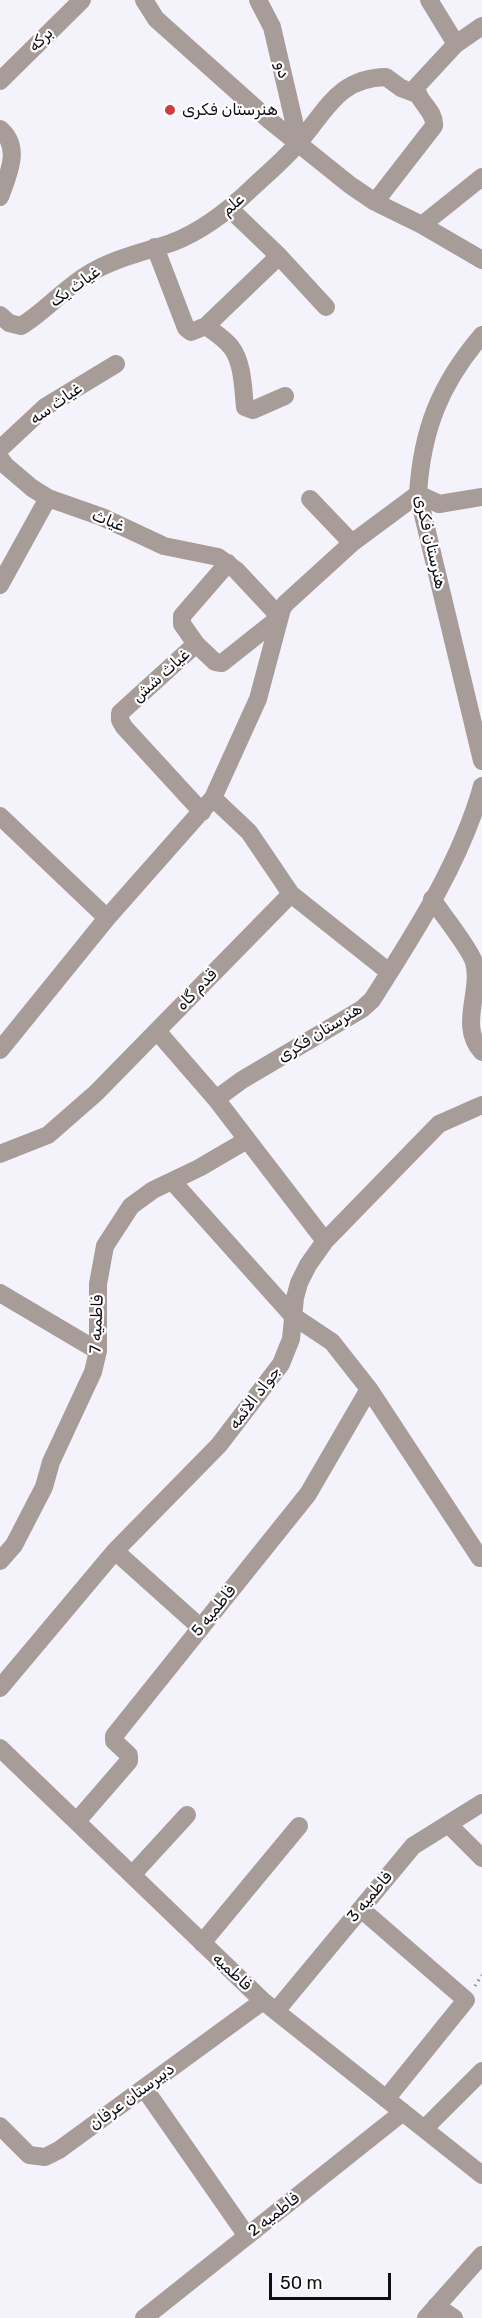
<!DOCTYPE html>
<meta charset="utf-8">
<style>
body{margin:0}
#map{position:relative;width:482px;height:2318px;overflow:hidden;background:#f4f3fc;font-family:Rubik,sans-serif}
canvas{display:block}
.scale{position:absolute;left:269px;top:2273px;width:122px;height:27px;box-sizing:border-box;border:3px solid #0f0d15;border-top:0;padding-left:8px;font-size:18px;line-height:21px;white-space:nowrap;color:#0f0d15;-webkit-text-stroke:4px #fff;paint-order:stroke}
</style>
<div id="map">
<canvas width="482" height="2318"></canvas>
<div class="scale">50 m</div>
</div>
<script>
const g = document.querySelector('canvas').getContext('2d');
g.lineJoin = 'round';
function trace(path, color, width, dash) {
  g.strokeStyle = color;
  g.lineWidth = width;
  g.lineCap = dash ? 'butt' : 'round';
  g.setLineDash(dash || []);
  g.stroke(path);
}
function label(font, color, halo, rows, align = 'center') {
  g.font = font + ' Rubik,Cairo,sans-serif';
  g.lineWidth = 4.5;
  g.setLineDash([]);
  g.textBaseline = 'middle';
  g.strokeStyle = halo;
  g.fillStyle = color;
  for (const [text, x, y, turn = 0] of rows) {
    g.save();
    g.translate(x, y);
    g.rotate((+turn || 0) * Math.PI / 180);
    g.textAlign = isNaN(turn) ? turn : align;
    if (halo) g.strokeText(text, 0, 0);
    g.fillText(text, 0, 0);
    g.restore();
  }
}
trace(new Path2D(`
 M 475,1986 L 482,1975`), '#8c8b93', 3, [1.5, 4.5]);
trace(new Path2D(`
 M 144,0 L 156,19 L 269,120 L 350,185 L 375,202 L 422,225 L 482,260
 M 258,0 L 272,27 L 299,143
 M 456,44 L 482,26
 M 0,81 L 82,0
 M 0,129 C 22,147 8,175 0,197
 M 375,202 L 434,126 C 436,110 415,101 417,86 L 456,44 L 429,0
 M 230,209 L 279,256 L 326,307
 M 422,225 L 482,177
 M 155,247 L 186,328 L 191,332 L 206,326 L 279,256
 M 0,315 L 9,323 L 21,326 C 46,311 65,287 90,273 C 115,258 144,252 171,243 C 203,231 229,210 253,187 C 269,172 286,158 299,142 C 327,110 338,78 386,77 L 401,88 L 417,94
 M 206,326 C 214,332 225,339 231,347 C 243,362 243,389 245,407 L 253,410 L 285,396
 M 482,335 C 440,384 422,430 418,494 L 482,761
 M 0,449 L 45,407 L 116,364
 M 0,458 L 5,465 L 32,488 L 48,498 L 102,517 L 164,546 L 218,557 L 236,570 L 280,617 L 222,663 L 215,662 L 196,644
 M 310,499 L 352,543
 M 0,585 L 48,498
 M 213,798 L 249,832 L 291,894
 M 202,812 L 124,727 L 120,720 L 120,713 L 196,644 L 182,624 L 182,616 L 228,563
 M 0,816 L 107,918
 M 432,899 C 442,914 469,947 474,962 C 482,992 458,1026 482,1052
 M 157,1031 L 216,1099 L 325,1241
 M 0,1050 L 107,918 L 213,798 L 258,699 L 282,609 L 285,604 L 352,543 L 418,494 L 439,504 L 482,497
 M 216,1099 L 242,1080 L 362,1009 L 372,1000 C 414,934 461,862 482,786
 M 0,1154 L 48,1135 L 96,1093 L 291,894 L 389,972
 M 173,1182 L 293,1316 L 332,1342 L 369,1389 L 480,1558
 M 0,1293 L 98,1351
 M 115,1551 L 201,1628
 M 0,1561 L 14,1545 L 44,1487 L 51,1462 L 93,1372 L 98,1351 L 98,1284 L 105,1246 L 131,1206 L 153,1190 L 199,1168 L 247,1140
 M 0,1688 L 115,1551 L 219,1445 L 281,1364 L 291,1339 L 295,1298 L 299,1283 L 308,1265 L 325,1241 L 439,1124 L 482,1105
 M 0,1748 L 263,2001 L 482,2175
 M 77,1821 L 129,1761 L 129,1755 L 114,1741 L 114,1736 L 308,1494 L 369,1389
 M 448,1824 L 482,1858
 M 132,1875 L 187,1815
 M 361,1909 L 466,2000 L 386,2099
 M 202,1943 L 299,1826
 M 276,2011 L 413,1846 L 482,1803
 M 144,2088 L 247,2236
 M 0,2126 L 29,2155 L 45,2157 L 59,2150 L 263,2001
 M 424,2129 L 482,2071
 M 436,2306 L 454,2318
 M 144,2318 L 403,2112
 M 426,2318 L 482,2255`), '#a79c98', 18);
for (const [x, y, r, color] of [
 [170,110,6,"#cc3d3b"]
]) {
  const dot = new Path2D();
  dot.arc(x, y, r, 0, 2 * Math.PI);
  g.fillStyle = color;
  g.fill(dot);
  trace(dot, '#fff', 2);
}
label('16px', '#0f0d15', '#fff', [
 ["برکه",41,40,-44],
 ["دو",282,70,77],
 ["علم",233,205,-41],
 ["غیاث یک",75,287,-36],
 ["غیاث سه",56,404,-35],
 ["غیاث",108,521,22],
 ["هنرستان فکری",430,542,77],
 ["غیاث شش",161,676,-42],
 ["قدم گاه",197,990,-46],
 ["هنرستان فکری",320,1033,-32],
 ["فاطمیه 7",97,1324,-88],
 ["جواد الائمه",255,1398,-53],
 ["فاطمیه 5",214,1611,-51],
 ["فاطمیه 3",370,1897,-50],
 ["فاطمیه",232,1972,43],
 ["دبیرستان عرفان",132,2097,-36],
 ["فاطمیه 2",274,2215,-38]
]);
label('16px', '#0f0d15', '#fff', [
 ["هنرستان فکری",182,110]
], 'left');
</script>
